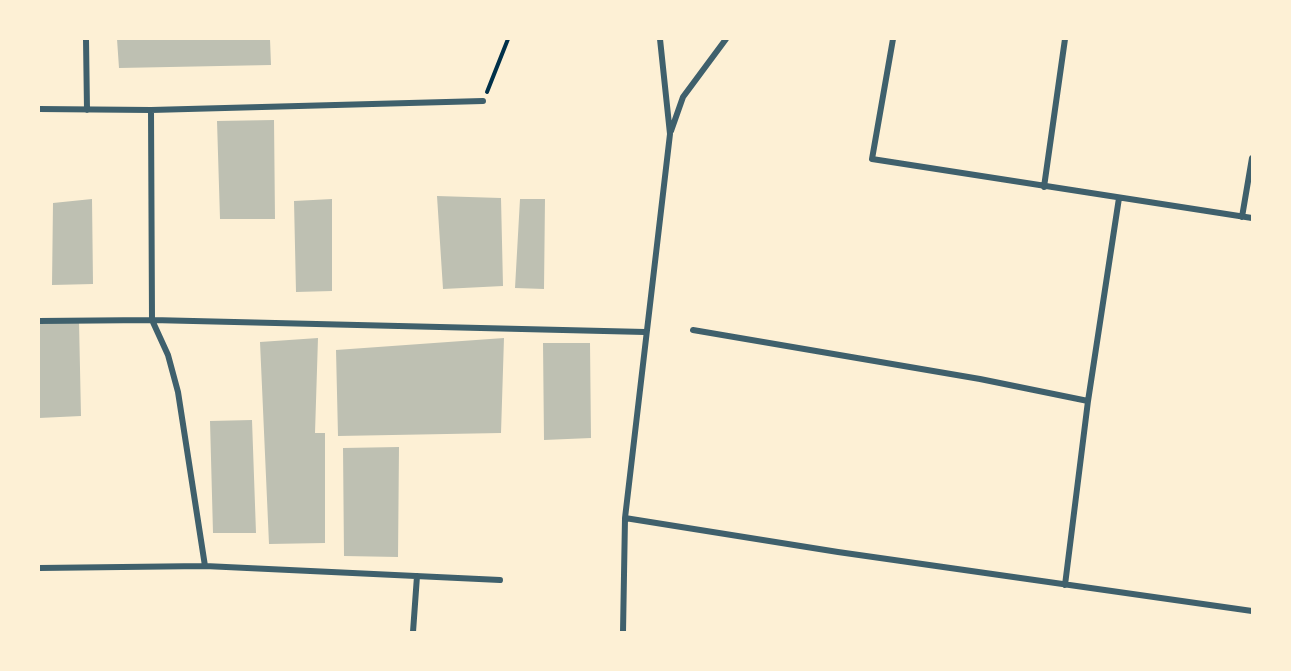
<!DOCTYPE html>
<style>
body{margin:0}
#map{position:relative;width:1291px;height:671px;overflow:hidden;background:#fdf0d5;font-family:Manrope,sans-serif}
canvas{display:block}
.frame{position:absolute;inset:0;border:40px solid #fdf0d5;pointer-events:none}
</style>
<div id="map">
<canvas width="1291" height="671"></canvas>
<div class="frame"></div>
</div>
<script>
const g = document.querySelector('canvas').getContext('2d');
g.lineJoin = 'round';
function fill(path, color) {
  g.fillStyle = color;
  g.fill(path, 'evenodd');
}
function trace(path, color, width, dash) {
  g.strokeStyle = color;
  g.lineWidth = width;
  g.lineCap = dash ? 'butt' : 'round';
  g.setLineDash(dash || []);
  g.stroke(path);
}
fill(new Path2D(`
 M 117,39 L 270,39 L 271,65 L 119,68 Z
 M 274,120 L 275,219 L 220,219 L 217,121 Z
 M 437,196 L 501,198 L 503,286 L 443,289 Z
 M 92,199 L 93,284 L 52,285 L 53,203 Z
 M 332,199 L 332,291 L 296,292 L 294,201 Z
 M 520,199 L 545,199 L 544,289 L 515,288 Z
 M 79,321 L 81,416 L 39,418 L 39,324 Z
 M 318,338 L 315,433 L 325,433 L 325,543 L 269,544 L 260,342 Z
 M 504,338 L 501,433 L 338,436 L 336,350 Z
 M 543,343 L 590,343 L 591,438 L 544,440 Z
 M 252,420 L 256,533 L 213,533 L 210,421 Z
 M 399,447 L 398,557 L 344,556 L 343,448 Z`), '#bec0b2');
trace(new Path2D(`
 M 487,92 L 508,39`), '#003049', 4);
trace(new Path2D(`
 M 86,39 L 87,110
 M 893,39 L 872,159 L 1252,218
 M 39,109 L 151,110 L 483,101
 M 151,110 L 152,320 L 168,355 L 178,392 L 205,566
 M 671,131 L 683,97 L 726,39
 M 1044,187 L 1065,39
 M 1242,217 L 1252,158
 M 39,321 L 152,320 L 645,332
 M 693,330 L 980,379 L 1088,401
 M 625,518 L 838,552 L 1252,611
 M 39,568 L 205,566 L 500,580
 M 1065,585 L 1088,401 L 1119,198
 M 413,632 L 417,576
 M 623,632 L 625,518 L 670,134 L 660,39`), '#3f606c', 6);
</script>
